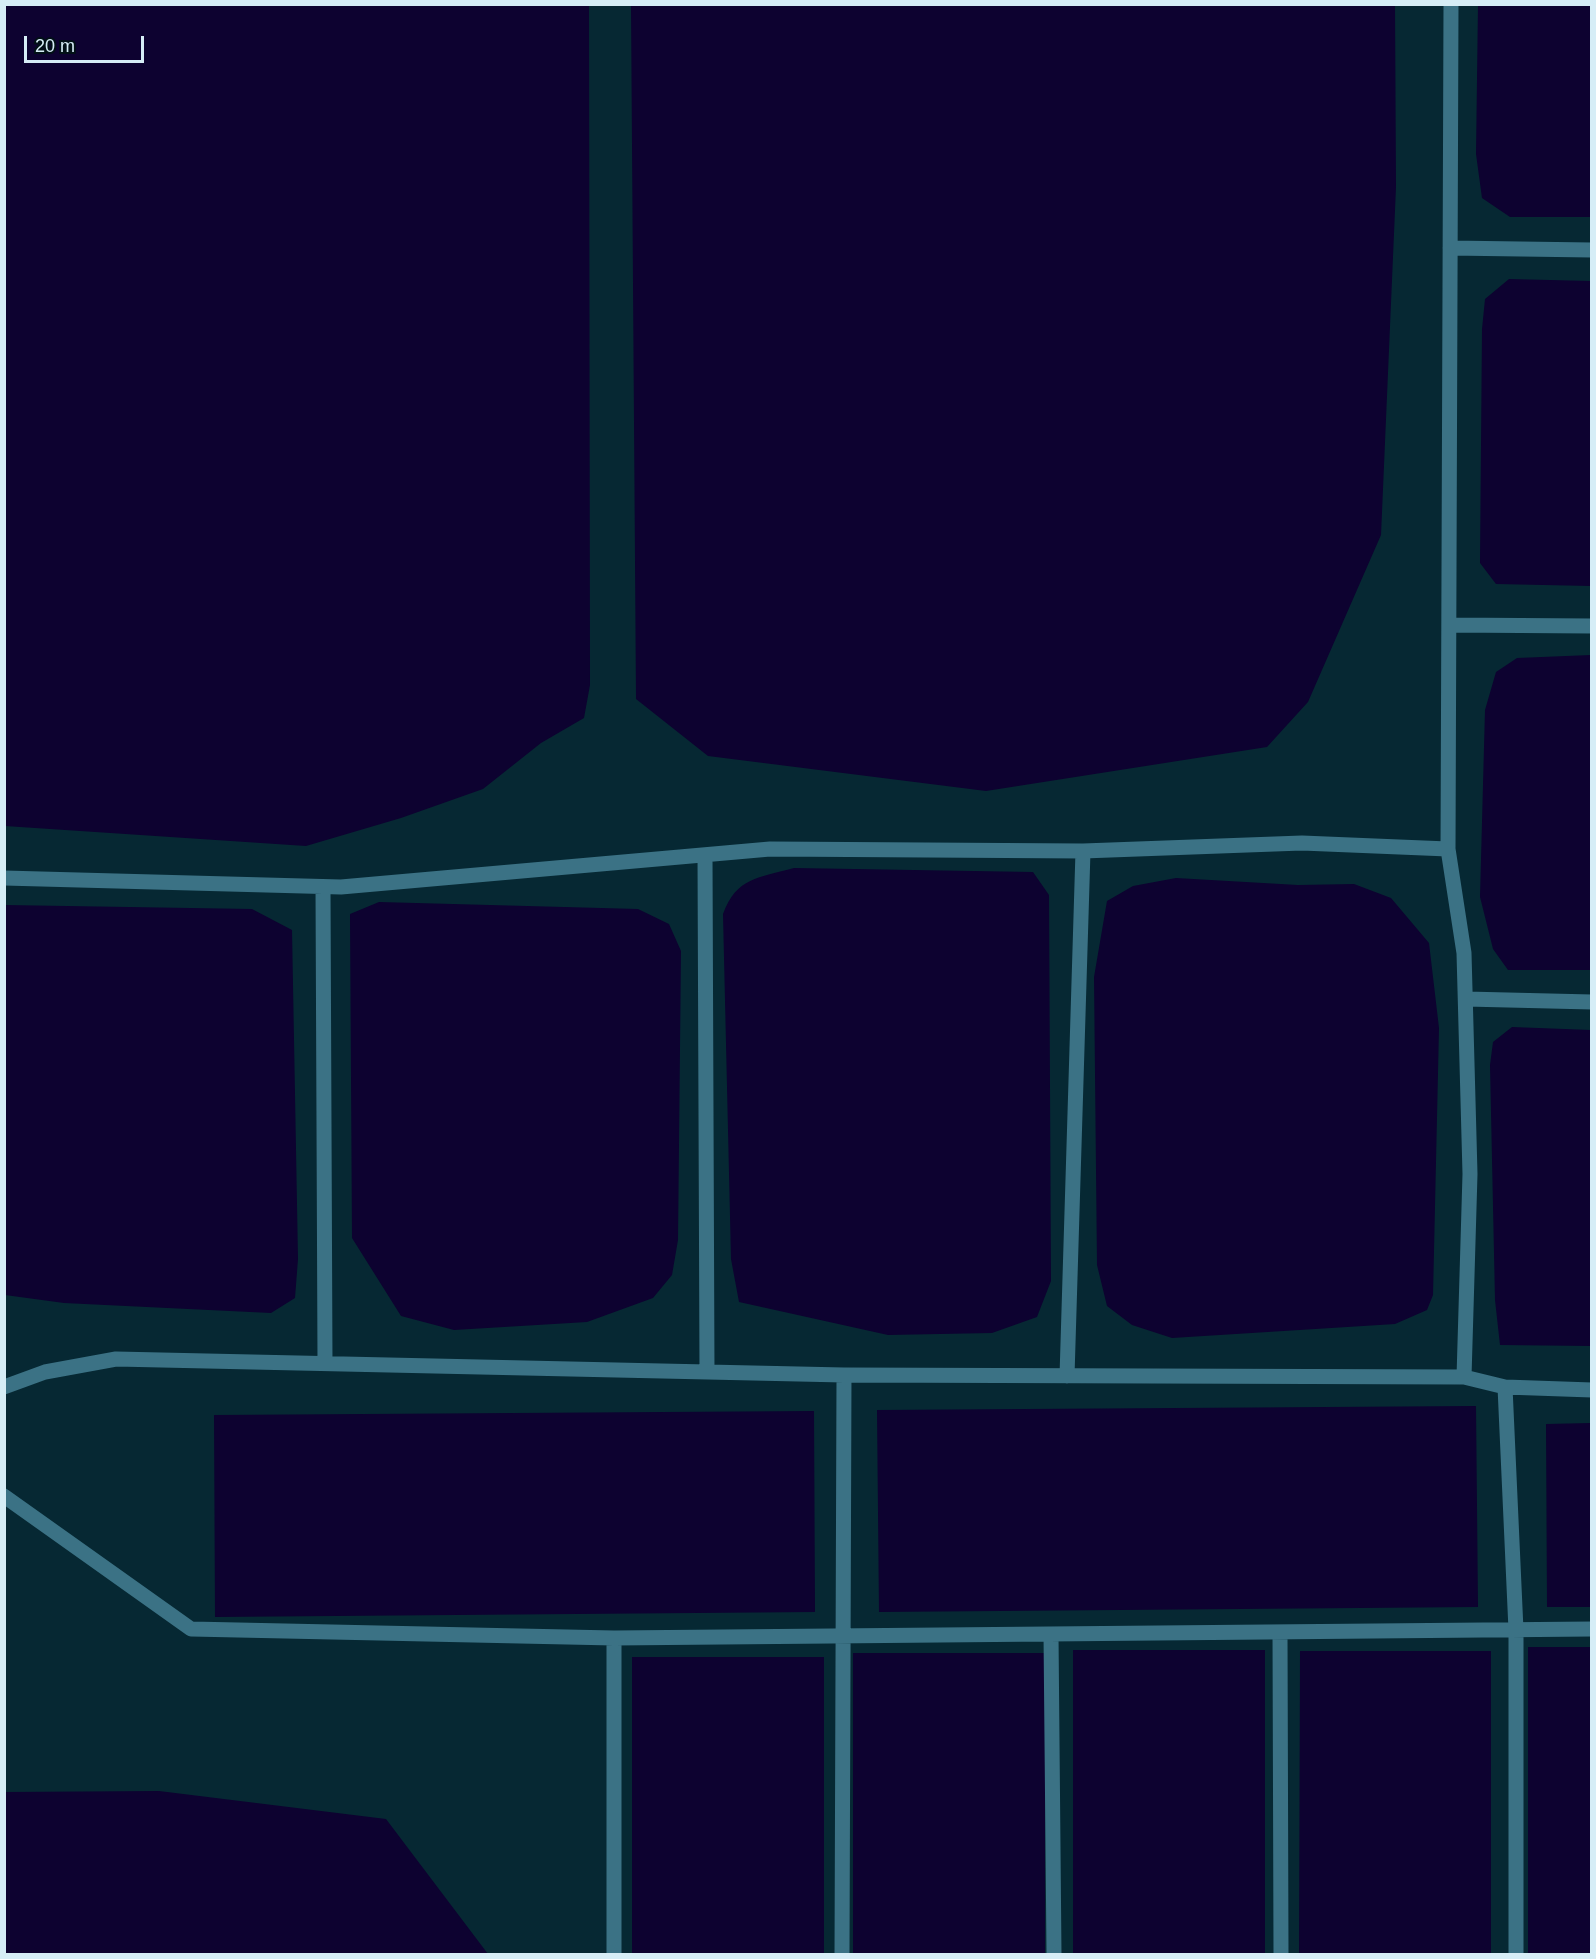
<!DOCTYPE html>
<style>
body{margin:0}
#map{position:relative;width:1596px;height:1959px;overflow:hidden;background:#062833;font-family:Arial,sans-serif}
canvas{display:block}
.frame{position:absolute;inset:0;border:6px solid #d6edf6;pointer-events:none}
.scale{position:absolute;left:24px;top:36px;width:120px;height:27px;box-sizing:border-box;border:3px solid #d6edf6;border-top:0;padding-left:8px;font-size:18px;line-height:21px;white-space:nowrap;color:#d6edf6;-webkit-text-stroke:4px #011016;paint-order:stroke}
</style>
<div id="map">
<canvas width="1596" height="1959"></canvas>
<div class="frame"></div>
<div class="scale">20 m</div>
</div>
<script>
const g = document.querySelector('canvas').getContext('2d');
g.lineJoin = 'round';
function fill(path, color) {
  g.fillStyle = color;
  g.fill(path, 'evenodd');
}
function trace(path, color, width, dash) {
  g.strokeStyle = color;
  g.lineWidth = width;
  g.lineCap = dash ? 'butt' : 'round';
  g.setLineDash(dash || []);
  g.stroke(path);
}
fill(new Path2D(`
 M 4,5 L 589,5 L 590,685 L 584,718 L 541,743 L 483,789 L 401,818 L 306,846 L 5,826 Z
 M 631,5 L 1395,5 L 1396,187 L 1381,535 L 1308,702 L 1267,747 L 986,791 L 708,756 L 636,699 Z
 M 1478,5 L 1591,5 L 1591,217 L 1510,217 L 1482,198 L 1476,154 Z
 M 1509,279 L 1591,281 L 1591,586 L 1496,584 L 1480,563 L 1482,329 L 1485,299 Z
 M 1591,655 L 1591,970 L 1508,970 L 1493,949 L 1480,897 L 1485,710 L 1496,672 L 1517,658 Z
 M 794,868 L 1033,872 L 1049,895 L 1051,1281 L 1037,1317 L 992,1333 L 888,1335 L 739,1302 L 731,1259 L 723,914 C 737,877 758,878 794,868 Z
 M 1176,878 L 1298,885 L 1354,884 L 1391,898 L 1429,943 L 1439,1028 L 1433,1295 L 1427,1310 L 1395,1324 L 1172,1338 L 1132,1325 L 1107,1306 L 1097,1265 L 1094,977 L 1107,901 L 1133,886 Z
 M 379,902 L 638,909 L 669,924 L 681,951 L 678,1240 L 672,1275 L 653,1298 L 587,1322 L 454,1330 L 401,1316 L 352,1238 L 350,914 Z
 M 5,905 L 252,909 L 292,930 L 298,1259 L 295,1298 L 271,1313 L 64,1303 L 5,1295 Z
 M 1512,1027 L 1591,1030 L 1591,1346 L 1500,1345 L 1495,1300 L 1490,1065 L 1493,1042 Z
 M 1476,1406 L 1478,1607 L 879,1612 L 877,1410 Z
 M 814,1411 L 815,1612 L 215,1617 L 214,1415 Z
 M 1591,1423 L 1591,1607 L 1547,1607 L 1546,1424 Z
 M 1528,1647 L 1591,1647 L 1591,1954 L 1528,1954 Z
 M 1073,1650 L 1265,1650 L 1265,1954 L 1073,1954 Z
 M 1300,1651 L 1491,1651 L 1491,1954 L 1299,1954 Z
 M 853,1653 L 1045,1653 L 1045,1954 L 853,1954 Z
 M 632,1657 L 824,1657 L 824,1954 L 632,1954 Z
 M 159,1791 L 386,1819 L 488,1954 L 5,1954 L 5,1792 Z`), '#0d0230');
trace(new Path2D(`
 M 1450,248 L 1592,250
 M 1449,625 L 1592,626
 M 1448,849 L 1451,4
 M 705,855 L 707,1372
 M 4,878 L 341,887 L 770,849 L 1083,851 L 1302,843 L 1448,849 L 1464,953 L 1470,1174 L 1464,1377
 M 323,887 L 325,1363
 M 1466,999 L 1592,1002
 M 1067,1376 L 1083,851
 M 4,1387 L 45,1372 L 116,1359 L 844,1375 L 1464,1377 L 1505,1387 L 1592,1390
 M 1505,1387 L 1516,1630 L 1516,1954
 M 4,1496 L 191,1629 L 614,1638 L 1592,1629
 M 1280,1632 L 1281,1954
 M 1051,1634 L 1054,1954
 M 614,1638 L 614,1954
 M 842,1954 L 844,1375`), '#3b7285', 15);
</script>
